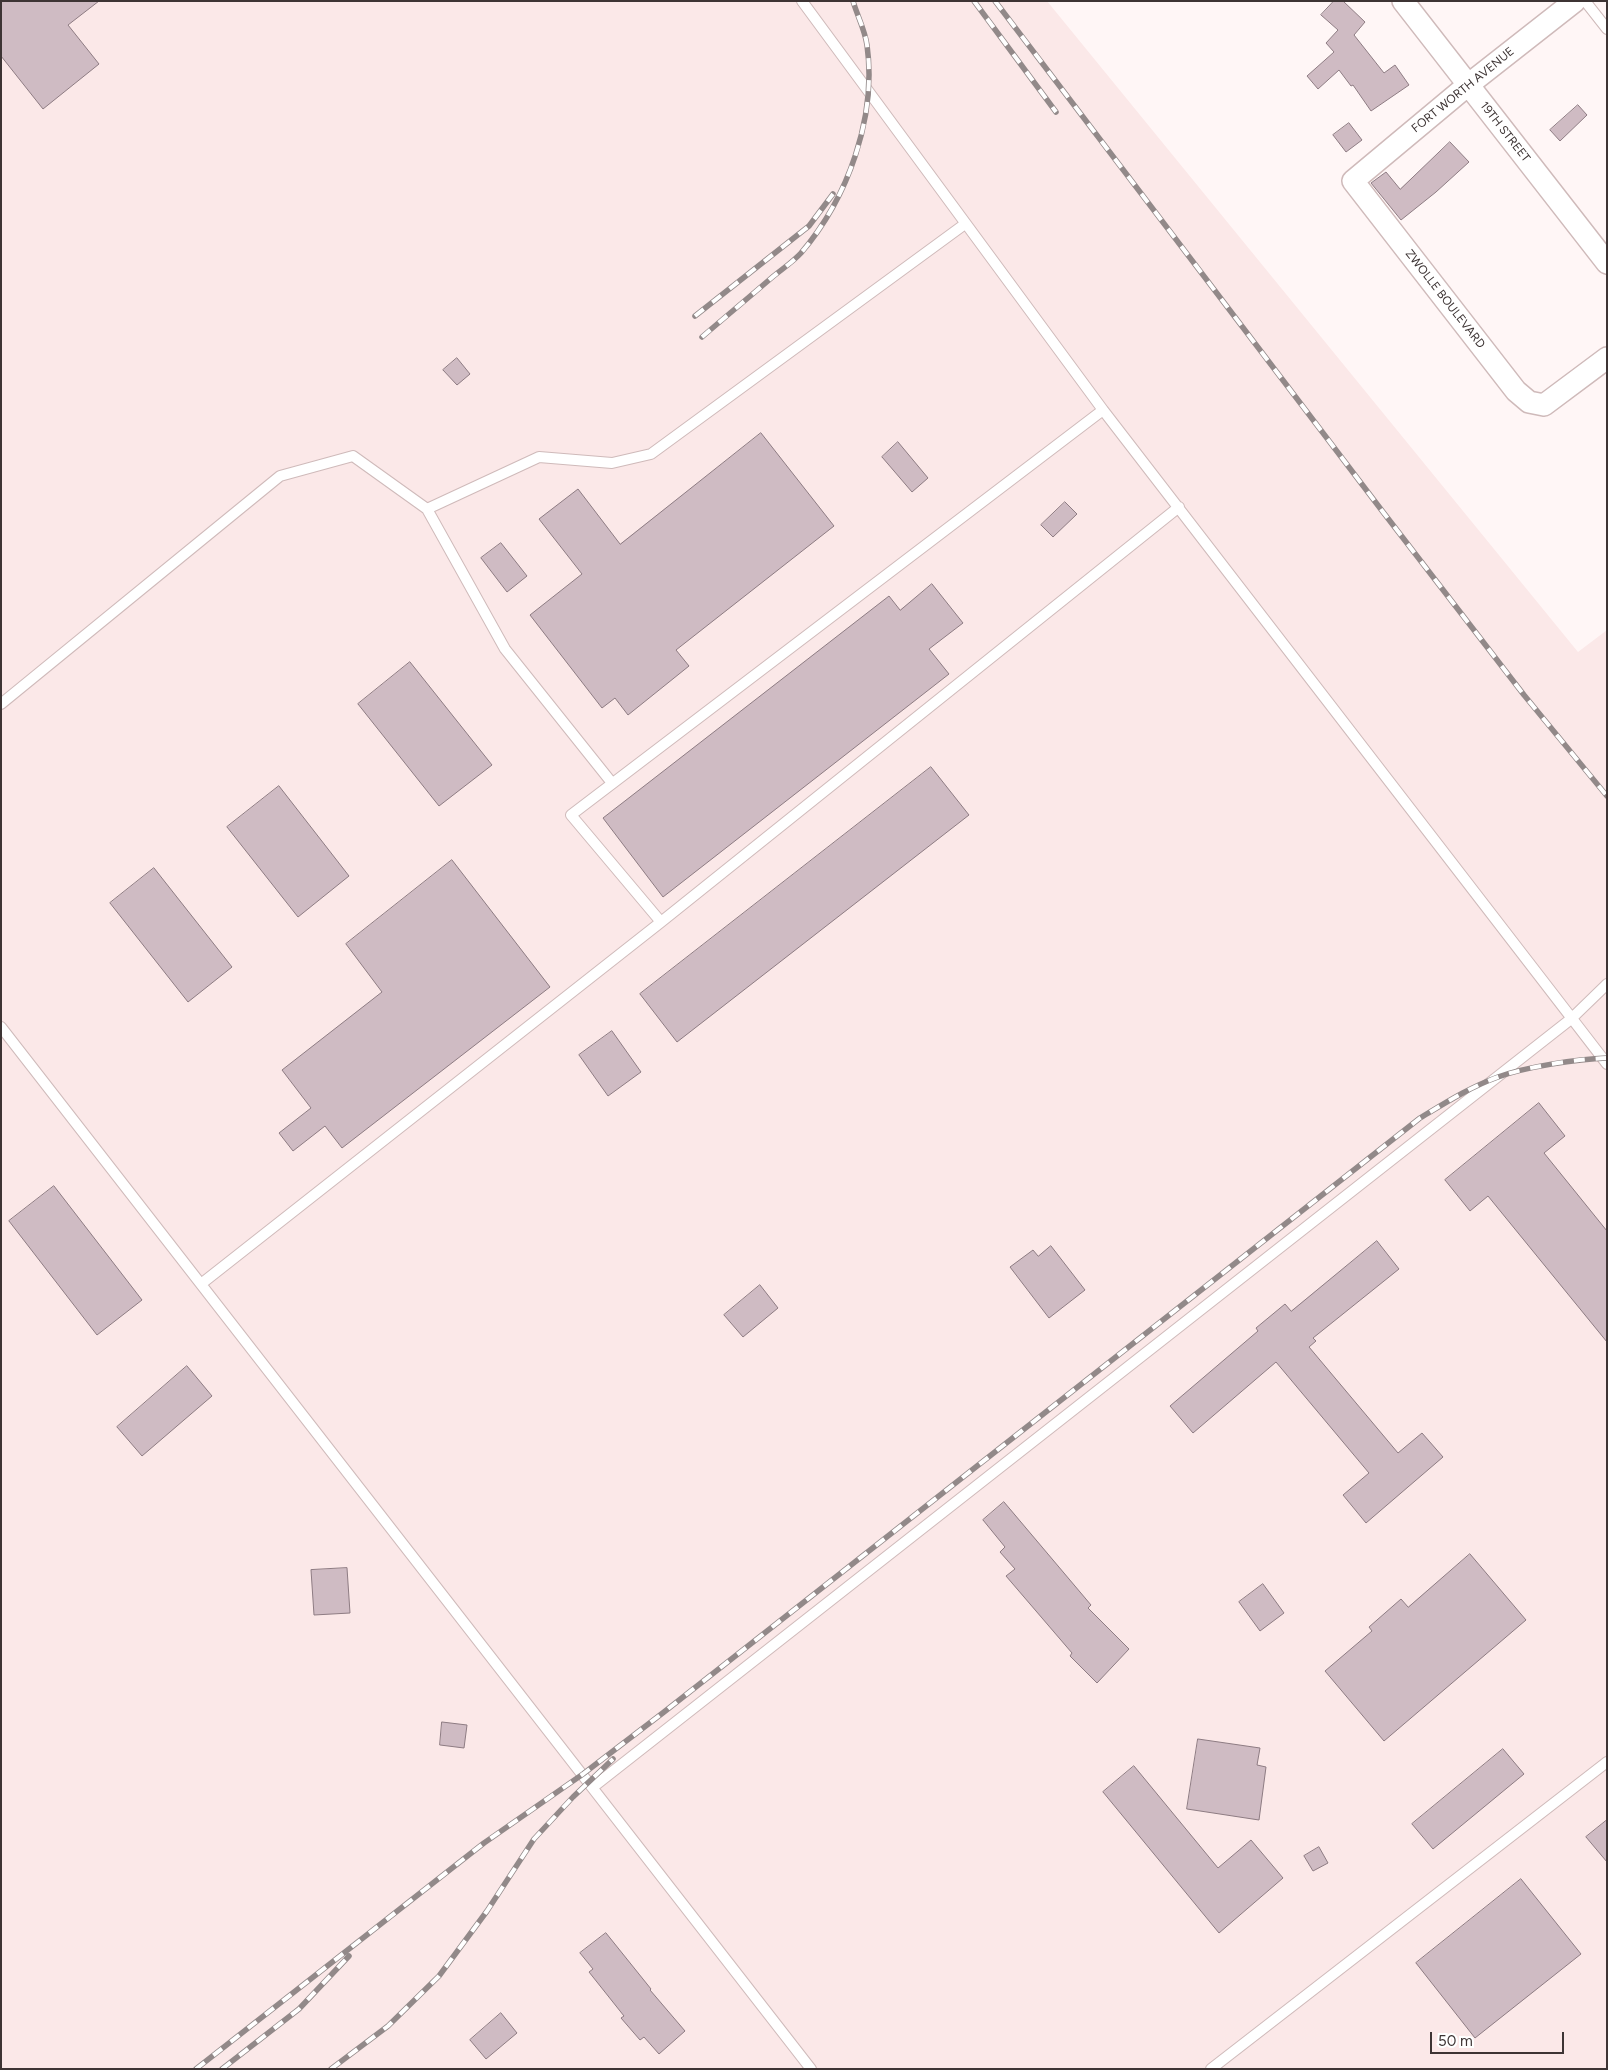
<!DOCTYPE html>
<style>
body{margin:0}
#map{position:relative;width:1608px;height:2070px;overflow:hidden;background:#fff6f6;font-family:Figtree,sans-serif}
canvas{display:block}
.frame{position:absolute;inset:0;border:2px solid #3d3434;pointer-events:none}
.scale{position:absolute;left:1430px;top:2032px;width:134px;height:22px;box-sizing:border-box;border:2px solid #3d3434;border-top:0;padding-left:6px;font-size:15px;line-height:18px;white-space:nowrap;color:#3d3434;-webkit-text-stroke:4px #fff;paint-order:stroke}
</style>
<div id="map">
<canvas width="1608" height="2070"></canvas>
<div class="frame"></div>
<div class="scale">50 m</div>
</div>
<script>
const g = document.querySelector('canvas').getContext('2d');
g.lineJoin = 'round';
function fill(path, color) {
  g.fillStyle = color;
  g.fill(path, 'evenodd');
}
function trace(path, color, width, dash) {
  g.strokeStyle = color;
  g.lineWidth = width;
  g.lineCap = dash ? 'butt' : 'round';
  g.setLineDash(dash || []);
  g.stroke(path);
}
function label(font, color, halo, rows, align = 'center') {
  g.font = font + ' Figtree,sans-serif';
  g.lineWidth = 4;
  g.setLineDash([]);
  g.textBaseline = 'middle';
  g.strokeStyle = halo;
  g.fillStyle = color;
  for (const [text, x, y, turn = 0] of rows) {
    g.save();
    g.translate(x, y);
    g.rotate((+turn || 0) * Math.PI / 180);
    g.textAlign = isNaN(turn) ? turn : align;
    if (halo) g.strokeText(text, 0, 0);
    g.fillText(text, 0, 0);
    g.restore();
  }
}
fill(new Path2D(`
 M 1,1 L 1047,1 L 1578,652 L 1607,630 L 1607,2069 L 1,2069 Z`), '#fbe8e8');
const building = new Path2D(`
 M 1,1 L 99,1 L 68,25 L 99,64 L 43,109 L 1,56 Z
 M 1334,1 L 1343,1 L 1365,22 L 1354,35 L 1384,73 L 1395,65 L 1409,85 L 1371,111 L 1353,85 L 1351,86 L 1339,70 L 1318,89 L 1307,76 L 1334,52 L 1326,43 L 1338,30 L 1321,15 Z
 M 1578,105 L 1587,115 L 1560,141 L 1550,130 Z
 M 1349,123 L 1362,140 L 1346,152 L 1333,135 Z
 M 1450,142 L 1469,162 L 1436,192 L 1401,220 L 1371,183 L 1386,172 L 1400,189 Z
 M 457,358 L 470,374 L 457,385 L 443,370 Z
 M 761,433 L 834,526 L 676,650 L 689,666 L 628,715 L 615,698 L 602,708 L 530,615 L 582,574 L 539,519 L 578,489 L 620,544 Z
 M 898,442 L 928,478 L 912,492 L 882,457 Z
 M 1065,502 L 1077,514 L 1053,537 L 1041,525 Z
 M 501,543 L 527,576 L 507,592 L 481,558 Z
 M 932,584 L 963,623 L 929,649 L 949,674 L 663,897 L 603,818 L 889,596 L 900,610 Z
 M 410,662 L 492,765 L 439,806 L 358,704 Z
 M 931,767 L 969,815 L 677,1042 L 640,994 Z
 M 279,786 L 349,876 L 298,917 L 227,827 Z
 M 452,860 L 550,987 L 342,1148 L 325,1126 L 293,1151 L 279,1133 L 311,1108 L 282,1070 L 382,992 L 346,944 Z
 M 154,868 L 232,967 L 188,1002 L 110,903 Z
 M 612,1031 L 641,1072 L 608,1096 L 579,1055 Z
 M 1539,1103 L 1565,1136 L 1544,1153 L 1607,1231 L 1607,1342 L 1488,1196 L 1470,1211 L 1445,1180 Z
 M 54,1186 L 142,1300 L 97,1335 L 9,1221 Z
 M 1377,1241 L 1399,1269 L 1313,1338 L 1316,1341 L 1309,1347 L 1398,1453 L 1422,1433 L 1443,1457 L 1366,1523 L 1343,1495 L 1369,1473 L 1276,1362 L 1193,1433 L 1170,1406 L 1258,1331 L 1256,1328 L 1285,1304 L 1291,1311 Z
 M 1051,1246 L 1085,1290 L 1049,1318 L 1010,1267 L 1033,1250 L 1038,1256 Z
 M 760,1285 L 778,1308 L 743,1337 L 724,1315 Z
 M 187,1366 L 212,1396 L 142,1456 L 117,1427 Z
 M 1004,1502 L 1091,1605 L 1088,1608 L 1129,1649 L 1097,1683 L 1070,1656 L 1072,1653 L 1006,1576 L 1015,1569 L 1000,1552 L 1005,1547 L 983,1520 Z
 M 1470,1554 L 1526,1620 L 1384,1741 L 1325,1671 L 1372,1631 L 1369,1627 L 1401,1599 L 1408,1607 Z
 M 347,1568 L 350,1613 L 314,1615 L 311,1570 Z
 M 1263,1584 L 1284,1613 L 1260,1631 L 1239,1602 Z
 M 442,1722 L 467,1725 L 464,1748 L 440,1745 Z
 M 1198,1739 L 1260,1748 L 1257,1765 L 1266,1767 L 1259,1820 L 1187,1809 Z
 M 1503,1749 L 1524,1774 L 1433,1849 L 1412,1824 Z
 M 1134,1766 L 1218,1868 L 1251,1840 L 1283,1878 L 1219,1933 L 1103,1792 Z
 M 1607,1820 L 1607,1862 L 1586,1837 Z
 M 1319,1847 L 1328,1863 L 1313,1871 L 1304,1856 Z
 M 1521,1879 L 1581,1954 L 1475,2038 L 1416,1963 Z
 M 606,1933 L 651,1989 L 650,1990 L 685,2031 L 659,2054 L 644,2037 L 640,2040 L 621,2018 L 624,2016 L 589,1972 L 593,1969 L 580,1953 Z
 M 501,2013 L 517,2033 L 486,2059 L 470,2040 Z`);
fill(building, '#cfbbc3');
trace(building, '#8e7c83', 1);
const service = new Path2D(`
 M 802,1 L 1103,410 L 1607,1064
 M 1585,1 L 1607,29
 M 427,509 L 539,457 L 612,463 L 651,454 L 965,224
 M 1,704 L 280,476 L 353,456 L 427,509 L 505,649 L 612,783
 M 661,922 L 571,815 L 1103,410
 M 1,1027 L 811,2069
 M 201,1284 L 661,922 L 1179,507
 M 593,1787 L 1571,1019 L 1607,984
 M 1211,2069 L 1607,1762`);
const minor = new Path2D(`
 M 1403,1 L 1607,263
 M 1575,1 L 1468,85 L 1353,181 L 1516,391 L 1529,402 L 1544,405 L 1607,358`);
trace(service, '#cfbaba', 12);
trace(minor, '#cfbaba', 24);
trace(service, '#fff', 10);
trace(minor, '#fff', 21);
const rail = new Path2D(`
 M 974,1 L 1056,112
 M 995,1 L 1383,512 L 1524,695 L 1607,796
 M 695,316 L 809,226 L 833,194
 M 702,337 C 724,318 747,299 769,280 C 779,271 792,263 801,253 C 848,198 877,117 867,45 C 865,30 857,15 853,1
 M 196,2069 L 484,1843 L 583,1774 L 664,1712 L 1420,1118 C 1445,1103 1470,1087 1498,1077 C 1525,1067 1577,1059 1607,1058
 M 222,2069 L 299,2009 L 349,1956
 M 331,2069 L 388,2026 L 439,1976 L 487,1911 L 534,1839 L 573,1797 L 613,1759`);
trace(rail, '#928989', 5.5);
trace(rail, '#fff', 4, [11]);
label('12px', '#3d3434', '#fff', [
 ["FORT WORTH AVENUE",1463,90,-39],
 ["19TH STREET",1505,132,52],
 ["ZWOLLE BOULEVARD",1445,299,52]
]);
</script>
